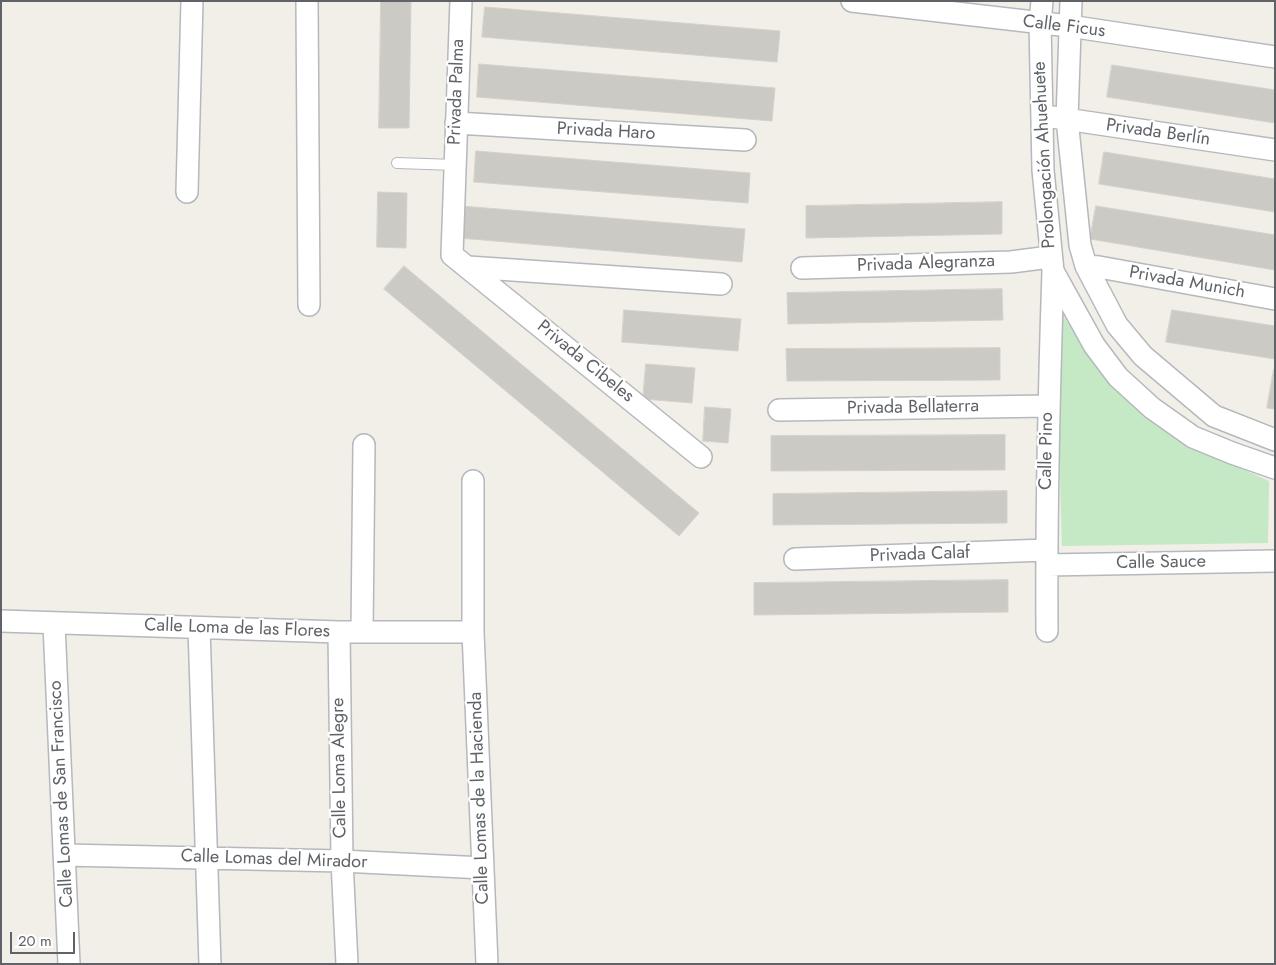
<!DOCTYPE html>
<meta charset="utf-8">
<style>
body{margin:0}
#map{position:relative;width:1276px;height:965px;overflow:hidden;background:#f1efe8;font-family:Jost,sans-serif}
canvas{display:block}
.frame{position:absolute;inset:0;border:2px solid #5f6368;pointer-events:none}
.scale{position:absolute;left:10px;top:932px;width:65px;height:22px;box-sizing:border-box;border:2px solid #5f6368;border-top:0;padding-left:6px;font-size:15px;line-height:18px;white-space:nowrap;color:#5f6368;-webkit-text-stroke:4px #fff;paint-order:stroke}
</style>
<div id="map">
<canvas width="1276" height="965"></canvas>
<div class="frame"></div>
<div class="scale">20 m</div>
</div>
<script>
const g = document.querySelector('canvas').getContext('2d');
g.lineJoin = 'round';
function fill(path, color) {
  g.fillStyle = color;
  g.fill(path, 'evenodd');
}
function trace(path, color, width, dash) {
  g.strokeStyle = color;
  g.lineWidth = width;
  g.lineCap = dash ? 'butt' : 'round';
  g.setLineDash(dash || []);
  g.stroke(path);
}
function label(font, color, halo, rows, align = 'center') {
  g.font = font + ' Jost,sans-serif';
  g.lineWidth = 4.5;
  g.setLineDash([]);
  g.textBaseline = 'middle';
  g.strokeStyle = halo;
  g.fillStyle = color;
  for (const [text, x, y, turn = 0] of rows) {
    g.save();
    g.translate(x, y);
    g.rotate((+turn || 0) * Math.PI / 180);
    g.textAlign = isNaN(turn) ? turn : align;
    if (halo) g.strokeText(text, 0, 0);
    g.fillText(text, 0, 0);
    g.restore();
  }
}
fill(new Path2D(`
 M 1055,304 L 1108,381 L 1185,443 L 1269,481 L 1268,543 L 1062,546 Z`), '#c5e8c5');
const building = new Path2D(`
 M 381,1 L 411,1 L 409,128 L 379,128 Z
 M 485,7 L 780,31 L 777,62 L 482,37 Z
 M 479,64 L 775,88 L 772,121 L 477,97 Z
 M 1112,65 L 1275,90 L 1275,123 L 1107,97 Z
 M 476,151 L 750,173 L 748,203 L 474,182 Z
 M 1104,152 L 1275,179 L 1275,212 L 1099,184 Z
 M 378,192 L 407,193 L 406,248 L 377,247 Z
 M 1002,202 L 1002,234 L 806,238 L 806,206 Z
 M 461,206 L 745,229 L 742,262 L 459,238 Z
 M 1096,206 L 1275,235 L 1275,270 L 1090,239 Z
 M 404,266 L 699,513 L 679,536 L 384,289 Z
 M 1002,289 L 1003,320 L 788,324 L 787,293 Z
 M 624,310 L 741,319 L 738,351 L 622,342 Z
 M 1172,310 L 1275,326 L 1275,359 L 1166,342 Z
 M 1000,348 L 1000,380 L 787,381 L 786,349 Z
 M 646,364 L 695,368 L 692,403 L 643,399 Z
 M 1274,369 L 1275,369 L 1275,409 L 1267,408 Z
 M 705,407 L 731,409 L 728,443 L 703,441 Z
 M 1005,435 L 1005,470 L 771,471 L 771,436 Z
 M 1007,491 L 1007,523 L 773,525 L 773,494 Z
 M 1008,580 L 1008,612 L 754,615 L 754,583 Z`);
fill(building, '#cccac5');
trace(building, '#d6d1c6', 1);
const lane = new Path2D(`
 M 397,163 L 455,165`);
const street = new Path2D(`
 M 307,1 L 309,305
 M 461,1 L 452,255 L 701,457
 M 852,1 L 1069,26 L 1275,57
 M 1042,1 L 1040,23 L 1043,170 L 1053,271 L 1094,345 L 1118,377 L 1152,408 L 1193,437 L 1232,453 L 1275,468
 M 1071,1 L 1067,119 L 1080,245 L 1086,266 L 1117,325 L 1143,356 L 1214,416 L 1275,440
 M 1052,117 L 1275,150
 M 456,123 L 745,140
 M 187,192 L 192,1
 M 1086,266 L 1099,267 L 1275,299
 M 468,267 L 721,284
 M 802,268 L 1011,262 L 1050,257
 M 779,410 L 1048,406
 M 473,481 L 473,632 L 487,964
 M 795,559 L 1046,550
 M 1047,565 L 1275,561
 M 1,621 L 339,632 L 473,632
 M 54,624 L 69,964
 M 199,628 L 210,964
 M 1047,631 C 1046,511 1049,391 1053,271
 M 339,632 L 342,861 L 347,964
 M 362,632 L 364,445
 M 64,855 L 342,861 L 483,868`);
trace(lane, '#b5b8bc', 12);
trace(street, '#b5b8bc', 24);
trace(lane, '#fff', 10);
trace(street, '#fff', 21);
label('18px', '#5f6368', '#fff', [
 ["Calle Ficus",1064,27,7],
 ["Privada Palma",457,92,-88],
 ["Privada Haro",606,132,3],
 ["Privada Berlín",1158,133,8],
 ["Prolongación Ahuehuete",1045,155,-93],
 ["Privada Alegranza",926,264,-2],
 ["Privada Munich",1187,283,10],
 ["Privada Cibeles",585,362,39],
 ["Privada Bellaterra",913,408,-1],
 ["Calle Pino",1047,451,-89],
 ["Privada Calaf",920,555,-2],
 ["Calle Sauce",1161,563,-1],
 ["Calle Loma de las Flores",237,629,2],
 ["Calle Loma Alegre",340,768,-91],
 ["Calle Lomas de San Francisco",62,794,-93],
 ["Calle Lomas de la Hacienda",480,798,-92],
 ["Calle Lomas del Mirador",274,860,2]
]);
</script>
